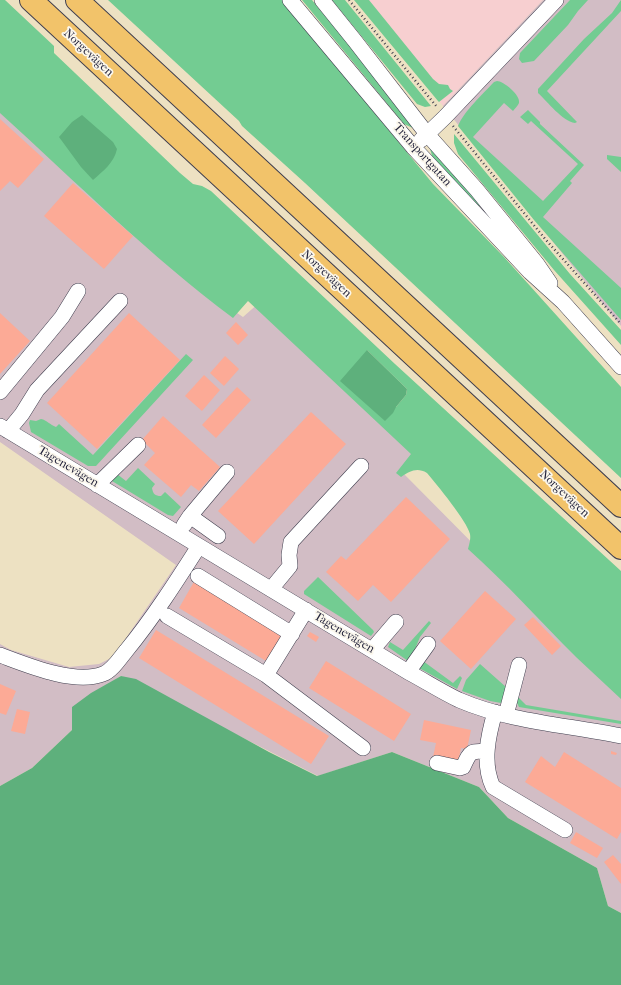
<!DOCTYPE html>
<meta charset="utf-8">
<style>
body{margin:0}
canvas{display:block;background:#ede1c2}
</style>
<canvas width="621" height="985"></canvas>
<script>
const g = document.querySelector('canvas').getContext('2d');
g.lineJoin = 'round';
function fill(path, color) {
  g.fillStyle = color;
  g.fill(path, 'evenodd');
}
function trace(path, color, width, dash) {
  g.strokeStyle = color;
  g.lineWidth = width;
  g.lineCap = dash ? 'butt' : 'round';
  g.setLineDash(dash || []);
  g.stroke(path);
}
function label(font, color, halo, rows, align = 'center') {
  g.font = font + ' "IM FELL French Canon",serif';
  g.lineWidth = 3.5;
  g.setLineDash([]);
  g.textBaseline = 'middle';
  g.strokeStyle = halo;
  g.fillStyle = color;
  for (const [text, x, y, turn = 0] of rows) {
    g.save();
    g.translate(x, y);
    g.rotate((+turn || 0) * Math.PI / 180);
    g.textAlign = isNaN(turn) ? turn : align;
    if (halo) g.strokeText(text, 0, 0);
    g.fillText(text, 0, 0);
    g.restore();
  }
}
fill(new Path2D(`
 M 356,0 L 543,0 L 443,106 Z`), '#f7cfd0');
fill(new Path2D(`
 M 543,0 L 621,0 L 621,326 L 443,106 Z
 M 0,104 L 209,294 L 243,317 L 260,302 L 418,457 L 403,473 L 621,693 L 621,913 L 608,906 L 597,868 L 508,818 L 479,787 L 392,752 L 318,776 L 121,676 L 112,682 L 72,730 L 32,768 L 0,786 L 0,644 L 11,650 L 69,667 L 99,664 L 113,657 L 176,565 L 0,442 Z`), '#d2bdc5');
fill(new Path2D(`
 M 0,0 L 5,0 L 54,46 L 54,53 L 180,173 L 193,184 L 202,186 L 211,191 L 395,364 L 621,571 L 621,699 C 606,685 591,671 576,657 C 540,621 506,583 468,549 C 469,545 471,539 470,534 C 467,521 437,485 427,473 C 417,467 410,471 401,477 L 396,473 L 411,454 L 248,301 L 233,318 C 150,256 76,182 0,113 ZM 367,350 L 407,389 L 406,395 L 396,407 Z
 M 108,0 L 282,0 L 433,184 L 504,257 L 621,387 L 621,478 L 305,183 L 242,126 L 239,121 Z
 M 302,0 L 312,0 L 416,127 L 415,129 L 404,124 L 399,118 Z
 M 332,0 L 345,0 L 431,106 L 425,107 L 417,104 Z
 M 354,0 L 369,0 L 433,79 L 439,84 L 448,85 L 450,89 L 453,91 L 439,102 L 438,101 Z
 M 570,0 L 588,0 L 578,11 L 568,25 L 534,61 L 522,63 L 519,59 L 520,53 Z
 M 621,0 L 621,11 L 547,91 L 577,122 L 575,123 C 562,121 548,102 538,93 L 538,89 L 584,39 L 612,13 Z
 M 497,81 C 503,81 521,95 519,103 C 518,106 515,108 513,111 L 504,103 L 473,137 L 543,201 L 577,165 L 578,164 L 531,121 L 528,124 L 520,117 L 528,110 L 540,122 L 540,124 L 584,165 L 570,181 L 572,183 L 543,217 L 621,288 L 621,320 L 534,220 L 458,126 C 464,111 483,94 494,82 Z
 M 454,134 L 570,274 L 621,330 L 621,345 L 554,270 L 458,154 L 454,143 Z
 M 430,145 L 480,205 L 479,207 L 433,159 L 430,149 Z
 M 607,155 L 621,157 L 621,172 L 607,159 Z
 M 186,354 L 193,360 L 96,466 L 88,466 L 31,432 L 29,423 L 30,420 L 36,421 L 41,419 C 47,420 50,425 56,427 L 59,424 L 93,455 Z
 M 138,468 L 155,484 L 152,488 C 153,494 155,496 161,496 L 165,492 L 181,507 L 173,516 L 168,515 L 112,481 L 117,474 L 126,481 Z
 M 318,577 L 373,630 L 374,632 L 371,636 L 304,594 L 304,591 Z
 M 429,621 L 431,623 L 420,637 L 411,659 L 408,661 L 388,647 L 390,642 L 403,650 Z
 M 423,661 L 453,683 L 460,676 L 462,678 L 457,689 L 419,668 Z
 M 480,664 L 506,687 L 503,701 L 501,703 L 490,701 L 462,691 L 466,680 Z
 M 518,697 L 526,705 L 621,721 L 621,724 L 519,707 L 517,703 Z`), '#73cc92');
fill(new Path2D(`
 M 82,115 L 113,142 L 117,149 C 114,163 103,171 93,180 L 81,167 L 59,137 L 72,122 Z
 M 367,350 L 407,389 L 406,395 L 396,407 L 393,413 L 385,421 L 340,381 Z
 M 121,676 L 136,679 L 269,752 L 317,776 L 392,752 L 479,787 L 508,818 L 597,868 L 608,906 L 621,913 L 621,985 L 0,985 L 0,786 L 32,768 L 72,730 L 72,707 L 91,693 Z`), '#5eb07c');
fill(new Path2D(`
 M 0,119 L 44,159 L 18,188 L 10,181 L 0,191 Z
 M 73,183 L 133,236 L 104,269 L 44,216 Z
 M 0,313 L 30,341 L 0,374 Z
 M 129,313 L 180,360 L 97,449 L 47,403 Z
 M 236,322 L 248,335 L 238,345 L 226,333 Z
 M 225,356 L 239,369 L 224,386 L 210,373 Z
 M 204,375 L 220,390 L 202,411 L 185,396 Z
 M 237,387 L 251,400 L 216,438 L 202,425 Z
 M 311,412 L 346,444 L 254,544 L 218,511 Z
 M 163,416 L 220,467 L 199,491 L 191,485 L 181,497 L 144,465 L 155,453 L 142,440 Z
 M 406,497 L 450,539 L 391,602 L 373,585 L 358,601 L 326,572 L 341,556 L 346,560 Z
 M 195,580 L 283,633 L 266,661 L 179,608 Z
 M 485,591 L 516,619 L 471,669 L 440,641 Z
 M 533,617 L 561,646 L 552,655 L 524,625 Z
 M 156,630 L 329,736 L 311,764 L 139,658 Z
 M 310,632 L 319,637 L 316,642 L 307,636 Z
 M 326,661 L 411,714 L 394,741 L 309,688 Z
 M 0,684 L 16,691 L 6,715 L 0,713 Z
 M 17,709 L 30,712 L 25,734 L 11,731 Z
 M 424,720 L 471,730 L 467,749 L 461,748 L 458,762 L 433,757 L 436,743 L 420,740 Z
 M 611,751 L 617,753 L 616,755 L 611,754 Z
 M 564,752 L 621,788 L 621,832 L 617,839 L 525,782 L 541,756 L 555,767 Z
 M 576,832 L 603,848 L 597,858 L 570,843 Z
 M 613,855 L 621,864 L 621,884 L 604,862 Z`), '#fcaa96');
const minor = new Path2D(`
 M 290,0 L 413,147 L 530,272 L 563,302 L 621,367
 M 322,0 L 355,41 L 427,134 L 477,190 L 537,264 L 550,283
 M 421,140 L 445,117 L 556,0
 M 0,392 L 62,317 L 78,291
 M 0,426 L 408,672 C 425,681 442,692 459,700 C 510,722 568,725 621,736
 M 8,431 L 22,414 L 37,390 L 120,301
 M 97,485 L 138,445
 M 190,516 L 227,472
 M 184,525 L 190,516 L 218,536
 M 198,576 L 292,634
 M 271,589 L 290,566 L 289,555 L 291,542 L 361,466
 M 167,616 L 266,675 L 363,748
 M 372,650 L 396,622
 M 0,655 C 27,665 74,685 103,674 C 112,671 120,658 126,651 C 153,618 176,582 199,546
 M 408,672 L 428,644
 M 266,675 L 306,610
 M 495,712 C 488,736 482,763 493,787 L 565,830
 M 506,715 L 519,665
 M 437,763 L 460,768 L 463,767 C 470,752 470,750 487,752`);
const highway = new Path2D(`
 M 31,0 L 621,548
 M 77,0 L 621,506`);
trace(minor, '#403f4f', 16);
trace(highway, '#403f4f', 24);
trace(new Path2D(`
 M 349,0 L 437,107
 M 453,126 L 546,240 L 621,324`), '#403f4f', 2.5, [1, 3]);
trace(minor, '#fff', 15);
trace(highway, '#f2c36a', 22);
label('12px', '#22223b', '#fbf7ec', [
 ["Norgevägen",88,53,43],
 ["Transportgatan",422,155,48],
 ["Norgevägen",326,274,43],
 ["Tagenevägen",68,467,31],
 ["Norgevägen",564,494,43],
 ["Tagenevägen",344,633,31]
]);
</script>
